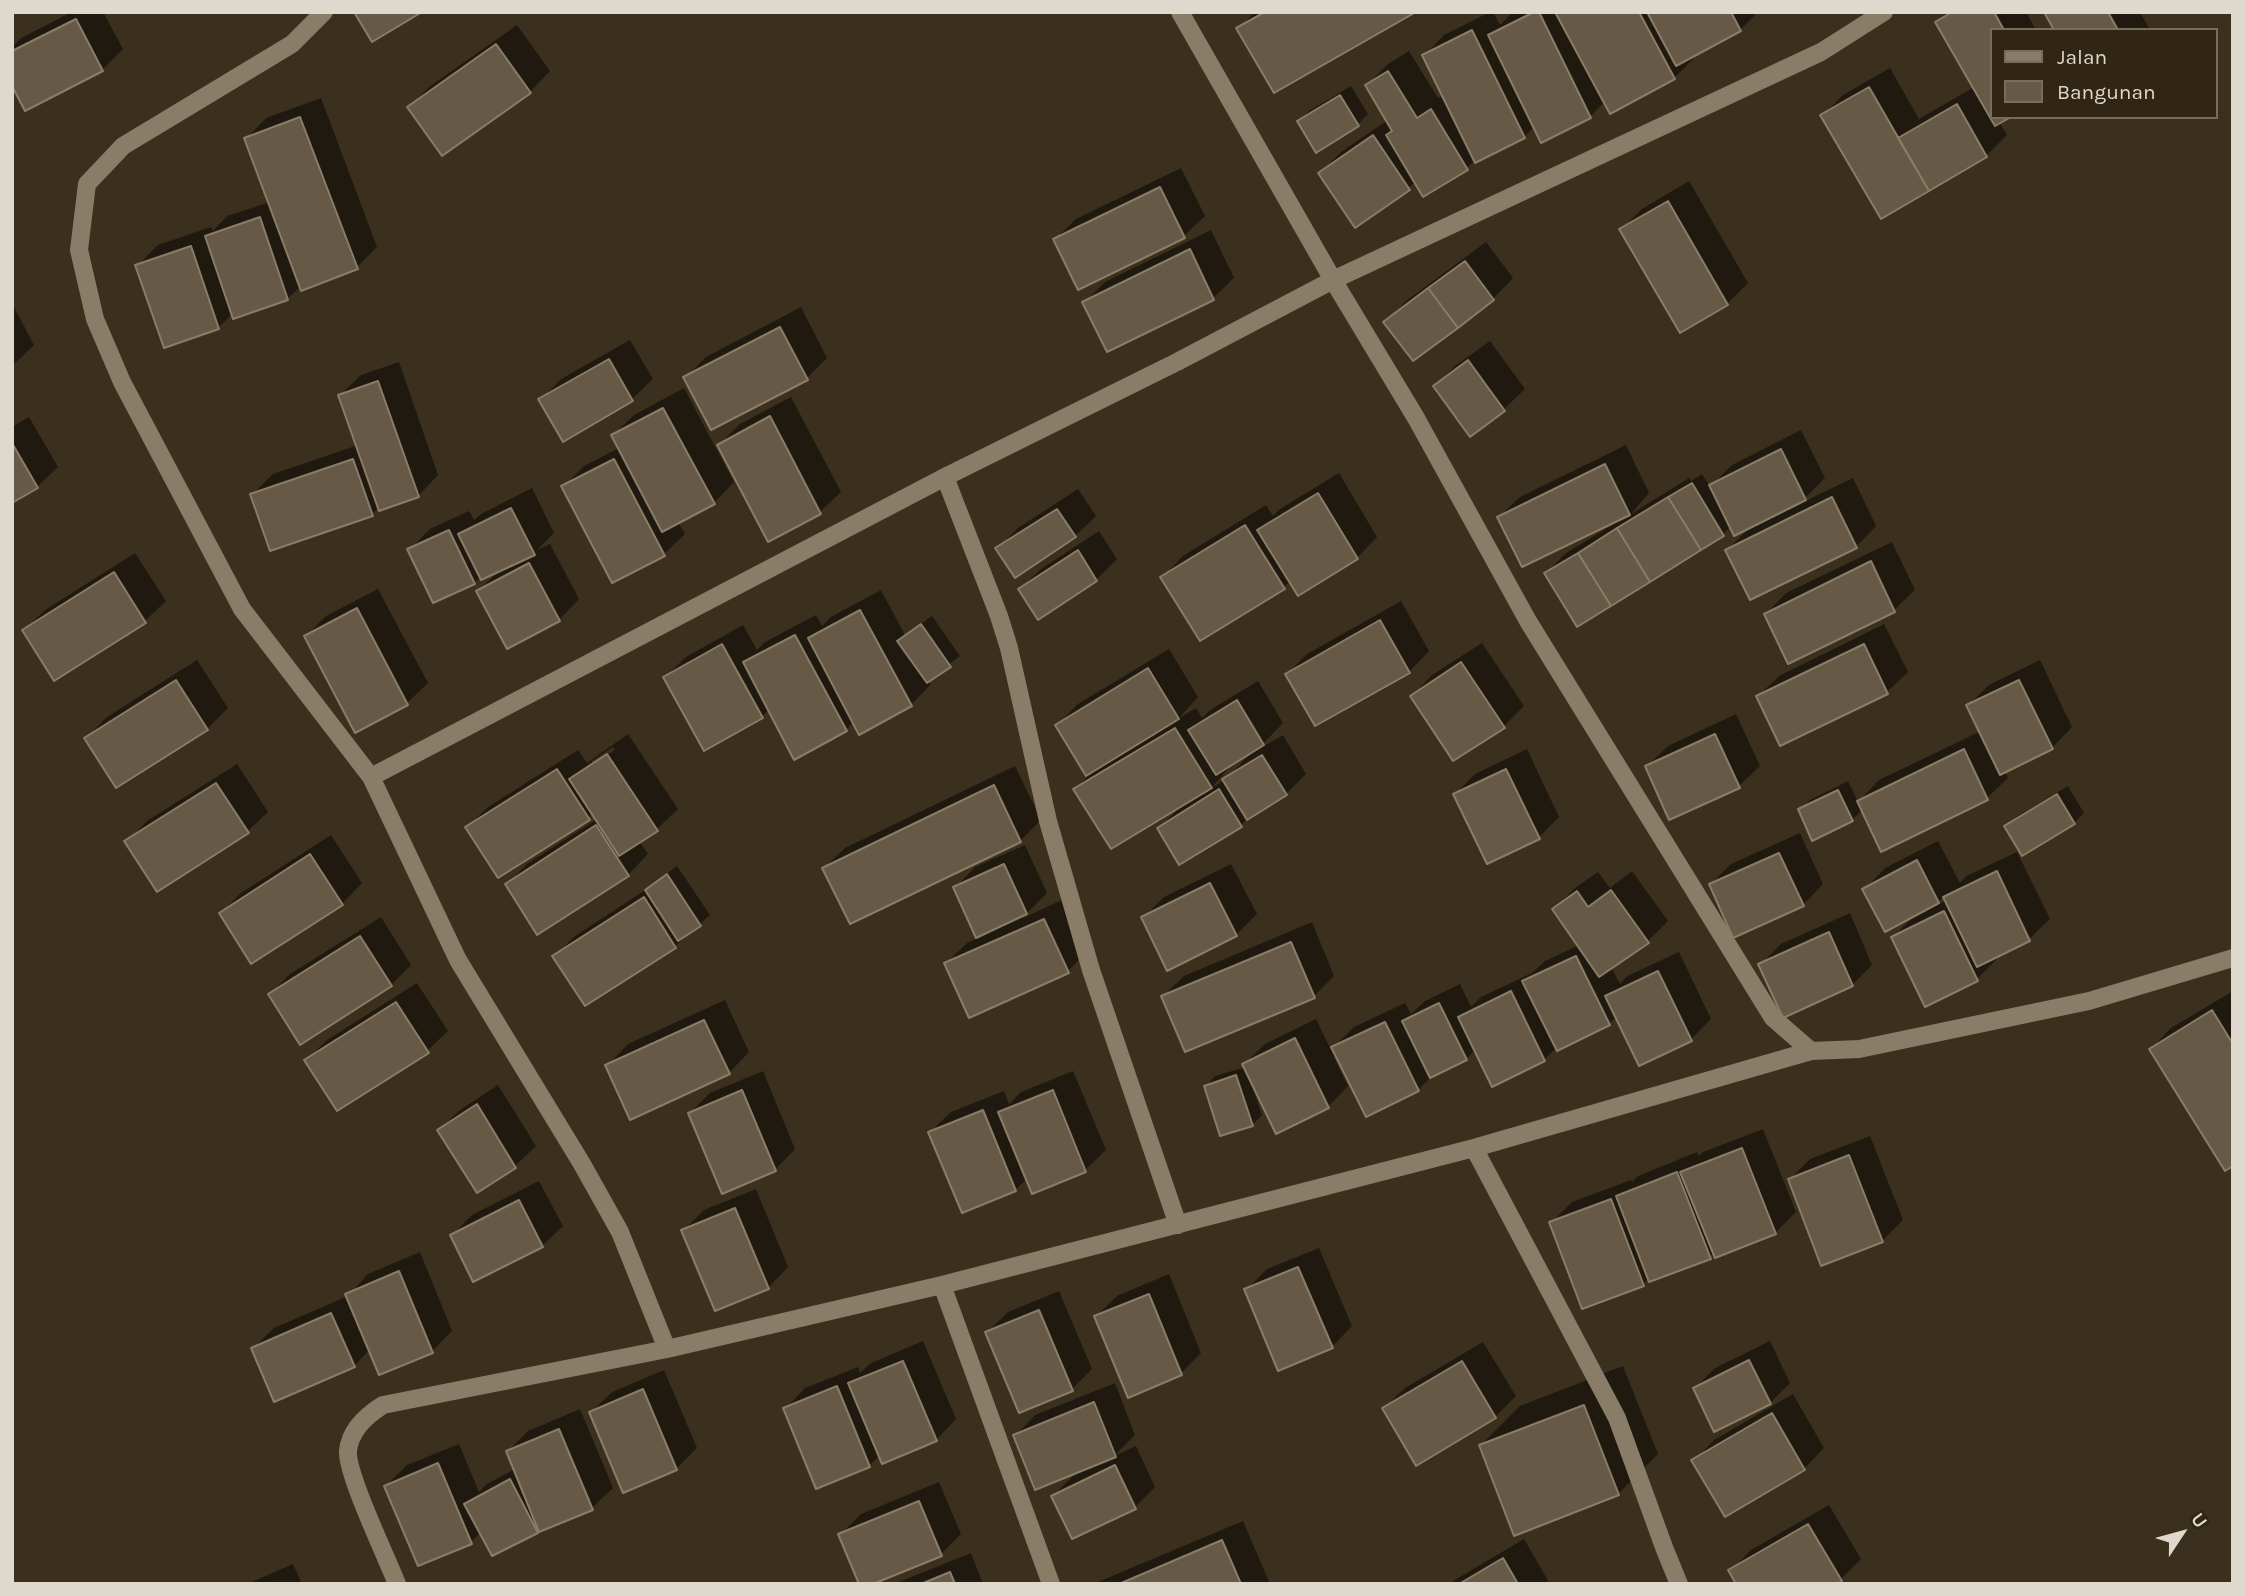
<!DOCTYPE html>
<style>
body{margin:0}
#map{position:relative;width:2245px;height:1596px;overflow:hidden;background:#3b301d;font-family:Karla,sans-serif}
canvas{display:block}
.frame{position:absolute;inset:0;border:14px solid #dfd8cd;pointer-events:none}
.legend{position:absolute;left:1990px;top:28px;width:228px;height:91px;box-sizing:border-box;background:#302613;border:2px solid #766d5d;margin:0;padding:9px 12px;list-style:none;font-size:21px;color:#dfd8cd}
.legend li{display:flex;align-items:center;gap:14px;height:35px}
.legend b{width:35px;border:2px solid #766d5d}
.north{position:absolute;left:2147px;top:1498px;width:70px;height:70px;-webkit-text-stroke:5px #302613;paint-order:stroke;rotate:54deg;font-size:19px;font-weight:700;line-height:28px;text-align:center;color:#dfd8cd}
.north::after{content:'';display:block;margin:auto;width:24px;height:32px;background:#dfd8cd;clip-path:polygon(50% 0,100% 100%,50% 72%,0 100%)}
</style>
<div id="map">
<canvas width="2245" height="1596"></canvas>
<div class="frame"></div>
<ul class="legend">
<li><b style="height:9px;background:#8a7d68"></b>Jalan</li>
<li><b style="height:19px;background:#665a46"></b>Bangunan</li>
</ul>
<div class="north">U</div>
</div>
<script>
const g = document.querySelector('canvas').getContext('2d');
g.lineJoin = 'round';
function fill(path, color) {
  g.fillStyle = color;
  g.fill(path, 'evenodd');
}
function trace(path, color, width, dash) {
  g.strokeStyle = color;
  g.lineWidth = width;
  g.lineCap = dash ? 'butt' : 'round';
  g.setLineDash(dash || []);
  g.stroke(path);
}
fill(new Path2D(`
 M 72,12 L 103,12 L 123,49 L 102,70 L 12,82 L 12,47 L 21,38 Z
 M 1255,12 L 1413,12 L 1239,28 Z
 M 1490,12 L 1493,12 L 1500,25 L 1513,12 L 1758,12 L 1740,30 L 1693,55 L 1695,57 L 1674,78 L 1605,101 L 1590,117 L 1535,126 L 1524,137 L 1475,160 L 1466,169 L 1416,182 L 1356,225 L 1320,173 L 1341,152 L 1388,120 L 1367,85 L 1388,64 L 1409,51 L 1438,98 L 1443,95 L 1424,56 L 1444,35 Z
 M 1947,12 L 2026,12 L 2036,30 L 1991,30 L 1991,117 L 1999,122 L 2007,135 L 1986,156 L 1881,216 L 1823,115 L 1843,95 L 1890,68 L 1919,119 L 1974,87 L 1937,22 Z
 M 2046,12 L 2140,12 L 2150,30 L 2056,30 Z
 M 517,25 L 550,71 L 530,92 L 409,107 L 429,87 Z
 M 1351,86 L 1368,114 L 1358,124 L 1317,150 L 1299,121 L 1309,111 Z
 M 321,98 L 377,247 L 357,267 L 301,286 L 287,299 L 233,313 L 218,328 L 138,265 L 158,245 L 211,227 L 213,231 L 227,216 L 270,202 L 246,139 L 266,118 Z
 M 1181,168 L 1205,216 L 1184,236 L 1079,287 L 1055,239 L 1076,219 Z
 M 1689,181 L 1748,283 L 1727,304 L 1681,331 L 1622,229 L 1642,209 Z
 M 1211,230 L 1234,278 L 1213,298 L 1108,349 L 1085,302 L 1105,282 Z
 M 1486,242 L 1513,278 L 1493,299 L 1386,322 L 1406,301 Z
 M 12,303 L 34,345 L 12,366 Z
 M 801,307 L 827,358 L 807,378 L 686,377 L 706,357 Z
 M 630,340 L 653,379 L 632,399 L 563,439 L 541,400 L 561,379 Z
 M 1490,341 L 1525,389 L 1504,409 L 1470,434 L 1435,386 L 1455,366 Z
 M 399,362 L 438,475 L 418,496 L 379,507 L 372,514 L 252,495 L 273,474 L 358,445 L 340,395 L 361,375 Z
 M 684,388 L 734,482 L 714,503 L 678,522 L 685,534 L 664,554 L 613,581 L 563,487 L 584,466 L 619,448 L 613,435 L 634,415 Z
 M 791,397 L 841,492 L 820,512 L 719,445 L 740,424 Z
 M 29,417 L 58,467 L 37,487 L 12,501 L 12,427 Z
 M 1801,430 L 1825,478 L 1799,504 L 1853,478 L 1876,526 L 1856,547 L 1727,550 L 1751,526 L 1731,526 L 1723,534 L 1577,625 L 1546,573 L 1566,553 L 1614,524 L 1613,521 L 1499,517 L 1520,497 L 1626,445 L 1649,493 L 1631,514 L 1689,478 L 1691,481 L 1702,474 L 1710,487 L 1732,465 Z
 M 1339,473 L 1377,537 L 1357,558 L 1291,581 L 1284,587 L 1163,577 L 1183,556 L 1266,505 L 1273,516 L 1280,509 Z
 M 532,488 L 554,533 L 537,550 L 550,544 L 579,599 L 559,620 L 478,591 L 500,570 L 481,576 L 474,583 L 409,550 L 430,529 L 469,511 L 474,520 L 481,514 Z
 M 1078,489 L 1096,516 L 1075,536 L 998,548 L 1018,528 Z
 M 1099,531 L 1117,559 L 1096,580 L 1038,617 L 1020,589 L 1041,569 Z
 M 1892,542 L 1915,590 L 1894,610 L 1766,614 L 1786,593 Z
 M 135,553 L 166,601 L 145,621 L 55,678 L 24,630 L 45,610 Z
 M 378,589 L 428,683 L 407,703 L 356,730 L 306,636 L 326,616 Z
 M 881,590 L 905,635 L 932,616 L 960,656 L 929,680 L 931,684 L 911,705 L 854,721 L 846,730 L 769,709 L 762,717 L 665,677 L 686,657 L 743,625 L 757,650 L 765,642 L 816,615 L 822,626 L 831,617 Z
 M 1401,601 L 1429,651 L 1409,672 L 1287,674 L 1307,654 Z
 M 1884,624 L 1908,672 L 1887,692 L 1781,744 L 1758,696 L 1779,676 Z
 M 1482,643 L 1524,706 L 1504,726 L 1412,696 L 1432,675 Z
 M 1169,649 L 1198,697 L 1179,718 L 1196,708 L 1202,718 L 1210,710 L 1258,681 L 1283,723 L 1257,750 L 1283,735 L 1306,774 L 1286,794 L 1249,817 L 1241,825 L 1159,828 L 1180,807 L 1075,789 L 1093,771 L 1057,725 L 1078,704 ZM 1251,753 L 1225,780 L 1211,788 L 1231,766 L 1230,764 Z
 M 197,660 L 228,708 L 207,729 L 117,786 L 86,738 L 107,717 Z
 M 2040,660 L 2072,727 L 2052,748 L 2005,771 L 2008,778 L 1987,798 L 1882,849 L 1863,809 L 1852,820 L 1800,810 L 1810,800 L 1848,781 L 1858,802 L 1879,780 L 1981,731 L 1968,705 L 1989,685 Z
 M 1736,714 L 1760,766 L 1739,786 L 1647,766 L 1668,746 Z
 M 628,734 L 678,809 L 657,829 L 639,841 L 648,854 L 628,875 L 507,884 L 527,864 L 597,819 L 593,813 L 588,818 L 467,827 L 488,807 L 578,750 L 587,763 ZM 613,747 L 615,750 L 592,765 L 592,761 Z
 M 1527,749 L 1559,817 L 1539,837 L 1455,794 L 1475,774 Z
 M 237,764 L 268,812 L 247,832 L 127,842 L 147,821 Z
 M 1015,766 L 1041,820 L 1020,841 L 824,868 L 845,848 Z
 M 2068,786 L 2084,813 L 2074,823 L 2007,827 L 2016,817 Z
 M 1800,833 L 1823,884 L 1803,905 L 1711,884 L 1731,864 Z
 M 331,835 L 362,883 L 342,904 L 221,913 L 241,893 Z
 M 1938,841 L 1960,883 L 1966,876 L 2017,852 L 2050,919 L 2029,939 L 1996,956 L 1997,959 L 1977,979 L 1893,937 L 1915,915 L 1865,889 L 1885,868 ZM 1945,895 L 1947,900 L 1935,906 L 1935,905 Z
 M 1025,845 L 1047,893 L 1021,919 L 1064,899 L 1088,951 L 1068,971 L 946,963 L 967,943 L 978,938 L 955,888 L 975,867 Z
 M 1231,864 L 1257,914 L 1236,935 L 1143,918 L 1164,897 Z
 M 677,866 L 710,915 L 675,946 L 585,1004 L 555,956 L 575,936 L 647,889 Z
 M 1632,871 L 1668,921 L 1647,942 L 1611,967 L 1620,984 L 1627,976 L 1679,952 L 1711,1019 L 1691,1039 L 1617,1016 L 1609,1024 L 1557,1047 L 1544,1060 L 1476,1049 L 1466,1059 L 1432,1076 L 1418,1090 L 1338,1056 L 1334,1057 L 1348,1086 L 1328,1107 L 1254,1085 L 1252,1086 L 1262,1115 L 1252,1125 L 1206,1086 L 1215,1076 L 1246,1067 L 1244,1064 L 1265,1044 L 1316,1019 L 1331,1050 L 1354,1027 L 1405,1003 L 1411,1014 L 1425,1001 L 1460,984 L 1471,1007 L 1481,997 L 1532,973 L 1545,961 L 1579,945 L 1554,909 L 1575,888 L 1598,872 L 1610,888 Z
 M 1850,913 L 1872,965 L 1852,985 L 1760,965 L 1781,944 Z
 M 381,917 L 411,965 L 391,985 L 270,994 L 290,974 Z
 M 1312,922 L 1334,976 L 1314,996 L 1163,996 L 1184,976 Z
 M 417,983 L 448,1031 L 427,1051 L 306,1060 L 327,1040 Z
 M 2233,991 L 2233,1164 L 2151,1049 L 2171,1028 Z
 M 725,1000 L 749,1052 L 729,1073 L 608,1065 L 628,1044 Z
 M 763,1071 L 795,1149 L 775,1170 L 690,1113 L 710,1093 Z
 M 1073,1071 L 1106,1150 L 1085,1170 L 1028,1178 L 1015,1190 L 930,1132 L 951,1112 L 1004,1091 L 1009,1104 L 1021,1092 Z
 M 498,1085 L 536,1146 L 515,1166 L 478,1190 L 439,1130 L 460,1110 Z
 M 1763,1129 L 1796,1212 L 1775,1233 L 1714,1252 L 1710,1257 L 1649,1278 L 1643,1284 L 1551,1223 L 1572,1202 L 1631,1180 L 1632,1182 L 1638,1176 L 1697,1152 L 1699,1156 L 1703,1152 Z
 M 1870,1136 L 1903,1220 L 1882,1241 L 1790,1179 L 1810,1159 Z
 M 539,1181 L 563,1226 L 542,1246 L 452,1235 L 472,1215 Z
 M 756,1189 L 788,1267 L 768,1288 L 683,1231 L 704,1210 Z
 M 1319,1248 L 1352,1326 L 1332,1347 L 1246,1290 L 1267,1269 Z
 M 420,1252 L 452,1331 L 432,1351 L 370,1349 L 354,1366 L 253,1348 L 274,1328 L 348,1296 L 368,1274 Z
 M 1169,1274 L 1201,1353 L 1181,1373 L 1096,1316 L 1117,1296 Z
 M 1059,1291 L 1092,1369 L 1072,1389 L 987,1332 L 1008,1312 Z
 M 923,1341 L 956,1419 L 936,1440 L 880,1455 L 869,1466 L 785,1409 L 805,1388 L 858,1367 L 860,1373 L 871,1363 Z
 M 1770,1341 L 1790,1383 L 1770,1403 L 1695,1388 L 1715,1368 Z
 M 1483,1342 L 1516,1396 L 1495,1417 L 1384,1408 L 1405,1388 Z
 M 1623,1366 L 1658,1454 L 1618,1494 L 1481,1445 L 1520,1406 Z
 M 664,1370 L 697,1448 L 676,1469 L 591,1412 L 612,1392 Z
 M 1115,1383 L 1135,1435 L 1114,1456 L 1136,1446 L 1155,1487 L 1135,1507 L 1053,1496 L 1079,1470 L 1015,1436 L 1035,1415 Z
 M 1793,1394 L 1824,1448 L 1804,1469 L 1694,1461 L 1714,1440 Z
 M 580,1409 L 613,1488 L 592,1508 L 537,1531 L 493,1554 L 481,1532 L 471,1542 L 386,1486 L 407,1465 L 459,1444 L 479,1492 L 487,1484 L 515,1469 L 508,1451 L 528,1431 Z
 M 939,1482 L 961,1534 L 941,1554 L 840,1535 L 861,1514 Z
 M 1829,1505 L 1861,1559 L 1841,1579 L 1731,1571 L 1751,1550 Z
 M 1243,1521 L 1270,1584 L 1093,1584 Z
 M 1524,1539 L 1550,1584 L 1448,1584 Z
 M 971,1553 L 983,1584 L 894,1584 Z
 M 293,1564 L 302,1584 L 247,1584 Z`), '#0007');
const building = new Path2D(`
 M 354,12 L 422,12 L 372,42 Z
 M 1265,12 L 1416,12 L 1274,93 L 1236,28 Z
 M 1534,12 L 1539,12 L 1591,118 L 1541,143 L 1488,35 Z
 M 1555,12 L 1639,12 L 1675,79 L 1610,114 Z
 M 1647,12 L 1731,12 L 1741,31 L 1676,66 Z
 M 1952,12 L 1994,12 L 2004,30 L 1991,30 L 1991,117 L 2011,117 L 1995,126 L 1935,22 Z
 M 2044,12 L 2108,12 L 2118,30 L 2054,30 Z
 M 76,19 L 103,71 L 25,111 L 12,86 L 12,51 Z
 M 1472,30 L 1525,138 L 1475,163 L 1422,55 Z
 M 496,44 L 531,93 L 442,156 L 407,107 Z
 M 1388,71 L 1417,118 L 1431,109 L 1468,170 L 1423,197 L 1386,135 L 1392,131 L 1365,85 Z
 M 1869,87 L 1929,191 L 1881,219 L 1820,115 Z
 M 1340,95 L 1359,126 L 1316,153 L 1297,121 Z
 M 1957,104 L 1987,157 L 1929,191 L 1898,138 Z
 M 300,117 L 358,269 L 301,291 L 244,138 Z
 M 1373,135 L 1410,190 L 1355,228 L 1318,173 Z
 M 1160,187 L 1185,238 L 1078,290 L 1053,239 Z
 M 1668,201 L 1728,305 L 1680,333 L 1619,229 Z
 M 260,217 L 288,300 L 233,319 L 205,236 Z
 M 191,246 L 219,329 L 164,348 L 135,265 Z
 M 1190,249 L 1214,300 L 1107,352 L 1082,302 Z
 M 1465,261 L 1494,300 L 1458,328 L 1428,288 Z
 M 1428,288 L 1458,328 L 1413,361 L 1383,322 Z
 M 780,327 L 808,380 L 711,430 L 683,377 Z
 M 609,359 L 633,401 L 563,442 L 538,399 Z
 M 1468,360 L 1505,411 L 1470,437 L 1433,386 Z
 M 378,381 L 419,497 L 379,511 L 338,395 Z
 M 663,408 L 715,504 L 662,532 L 611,435 Z
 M 770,416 L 821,514 L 768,542 L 717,445 Z
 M 12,443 L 38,488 L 12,503 Z
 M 1781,449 L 1806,500 L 1734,536 L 1709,485 Z
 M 353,459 L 373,516 L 270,551 L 250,494 Z
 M 614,459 L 665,556 L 612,583 L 561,486 Z
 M 1605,464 L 1630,515 L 1522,567 L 1497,517 Z
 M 1692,483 L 1724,536 L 1701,550 L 1668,497 Z
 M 1318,493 L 1358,559 L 1298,596 L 1257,530 Z
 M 1668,497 L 1701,550 L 1650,582 L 1617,528 Z
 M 1832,497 L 1857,548 L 1750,600 L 1725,550 Z
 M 511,508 L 535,555 L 481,580 L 458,534 Z
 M 1057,509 L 1076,537 L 1015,578 L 995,548 Z
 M 1245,525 L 1285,589 L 1200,641 L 1160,577 Z
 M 1617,528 L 1650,582 L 1611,606 L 1578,553 Z
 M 449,530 L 475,584 L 433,603 L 407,549 Z
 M 1078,550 L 1097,581 L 1038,620 L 1018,589 Z
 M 1578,553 L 1611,606 L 1577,627 L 1544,573 Z
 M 1871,561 L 1895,612 L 1788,664 L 1764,614 Z
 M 529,563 L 560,621 L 507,649 L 476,591 Z
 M 114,572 L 146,623 L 54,681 L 22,630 Z
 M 357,608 L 408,705 L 355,733 L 304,636 Z
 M 860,610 L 912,706 L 859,735 L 808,638 Z
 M 1380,620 L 1410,673 L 1315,726 L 1285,674 Z
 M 921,624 L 951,667 L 927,683 L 897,641 Z
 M 795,635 L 847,731 L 794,760 L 743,662 Z
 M 722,644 L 763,718 L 704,751 L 663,677 Z
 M 1864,644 L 1888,694 L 1780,746 L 1756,696 Z
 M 1461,662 L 1505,728 L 1453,761 L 1410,696 Z
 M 1148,668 L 1179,719 L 1086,776 L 1055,725 Z
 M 176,680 L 208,730 L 116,788 L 84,738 Z
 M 2019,680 L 2053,749 L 2000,775 L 1966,705 Z
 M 1237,700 L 1264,745 L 1216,775 L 1188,730 Z
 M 1175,728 L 1212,788 L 1111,849 L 1073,789 Z
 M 1715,734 L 1740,788 L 1669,820 L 1645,766 Z
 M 1964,749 L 1988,800 L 1881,852 L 1857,801 Z
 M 607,754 L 658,831 L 619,856 L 569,779 Z
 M 1262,755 L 1287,795 L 1247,820 L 1222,779 Z
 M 557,769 L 590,820 L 498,878 L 465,827 Z
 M 1506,769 L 1540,839 L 1487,864 L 1453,794 Z
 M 216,783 L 249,833 L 157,892 L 124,841 Z
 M 994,785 L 1021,842 L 850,924 L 822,868 Z
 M 1219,789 L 1242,827 L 1179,865 L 1157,828 Z
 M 1838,790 L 1853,821 L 1812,841 L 1798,809 Z
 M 2057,794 L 2075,824 L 2022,856 L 2004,826 Z
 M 596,825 L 629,876 L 537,935 L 505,884 Z
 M 1779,853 L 1804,906 L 1733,938 L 1709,884 Z
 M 310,854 L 343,905 L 251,964 L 219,913 Z
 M 1917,860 L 1939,903 L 1885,932 L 1862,889 Z
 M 1004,864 L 1027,914 L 976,938 L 953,887 Z
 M 1997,871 L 2030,941 L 1977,967 L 1943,897 Z
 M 667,874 L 701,926 L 678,941 L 645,890 Z
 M 1210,883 L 1237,936 L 1167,971 L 1141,917 Z
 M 1611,890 L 1649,943 L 1599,977 L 1552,909 L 1577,891 L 1588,907 Z
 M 644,897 L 676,948 L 585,1006 L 552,956 Z
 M 1944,911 L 1978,981 L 1925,1007 L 1891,937 Z
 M 1044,919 L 1069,973 L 969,1018 L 944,963 Z
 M 1829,932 L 1853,986 L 1783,1018 L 1758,964 Z
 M 360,936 L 392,986 L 300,1045 L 268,994 Z
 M 1291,942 L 1315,998 L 1185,1052 L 1161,996 Z
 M 1576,956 L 1610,1025 L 1557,1051 L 1522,981 Z
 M 1658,971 L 1692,1041 L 1639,1066 L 1605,996 Z
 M 1511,991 L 1545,1061 L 1492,1087 L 1458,1017 Z
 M 396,1002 L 429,1053 L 337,1111 L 304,1060 Z
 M 1439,1003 L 1467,1060 L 1430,1078 L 1402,1021 Z
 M 2212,1010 L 2233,1044 L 2233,1166 L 2225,1171 L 2149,1049 Z
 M 704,1020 L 730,1074 L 630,1120 L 605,1065 Z
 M 1385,1022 L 1419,1091 L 1366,1117 L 1331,1047 Z
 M 1295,1038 L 1329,1108 L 1276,1134 L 1242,1064 Z
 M 1236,1075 L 1253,1126 L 1220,1136 L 1204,1086 Z
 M 742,1090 L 776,1171 L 722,1194 L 688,1113 Z
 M 1053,1090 L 1086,1172 L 1032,1194 L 998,1112 Z
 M 477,1104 L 516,1168 L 477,1193 L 437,1130 Z
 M 983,1110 L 1016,1191 L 962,1213 L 928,1132 Z
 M 1742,1148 L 1776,1234 L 1715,1258 L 1680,1172 Z
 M 1849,1155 L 1883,1242 L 1821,1266 L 1788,1179 Z
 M 1677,1172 L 1711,1259 L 1649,1282 L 1616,1196 Z
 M 1611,1199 L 1644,1286 L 1582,1309 L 1549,1222 Z
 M 519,1200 L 543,1247 L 473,1282 L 450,1235 Z
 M 735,1208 L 769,1289 L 715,1311 L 681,1230 Z
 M 1298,1267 L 1333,1348 L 1278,1371 L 1244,1289 Z
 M 399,1271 L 433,1353 L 379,1375 L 345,1294 Z
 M 1149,1294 L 1182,1375 L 1128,1398 L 1094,1316 Z
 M 1039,1310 L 1073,1391 L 1019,1413 L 985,1332 Z
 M 331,1313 L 355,1367 L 274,1402 L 251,1348 Z
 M 1749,1360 L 1771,1404 L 1714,1432 L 1693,1388 Z
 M 903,1361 L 937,1441 L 882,1464 L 848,1383 Z
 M 1462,1361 L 1496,1418 L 1416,1466 L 1382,1408 Z
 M 837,1386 L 870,1467 L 816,1489 L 783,1408 Z
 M 643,1389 L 677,1470 L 623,1493 L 589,1412 Z
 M 1094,1402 L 1116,1457 L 1035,1490 L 1013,1435 Z
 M 1584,1405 L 1619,1495 L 1514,1536 L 1479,1445 Z
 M 1772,1413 L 1805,1470 L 1725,1517 L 1691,1460 Z
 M 559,1429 L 593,1510 L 539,1532 L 506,1451 Z
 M 438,1463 L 472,1544 L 418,1566 L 384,1486 Z
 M 1115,1465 L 1136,1509 L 1072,1539 L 1051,1496 Z
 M 510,1479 L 538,1533 L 492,1556 L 464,1504 Z
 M 919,1501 L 942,1556 L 873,1584 L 859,1584 L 838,1534 Z
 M 1808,1524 L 1842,1581 L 1837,1584 L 1736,1584 L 1728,1570 Z
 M 1222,1540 L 1241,1584 L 1119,1584 Z
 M 1503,1558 L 1518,1584 L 1459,1584 Z
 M 950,1572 L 955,1584 L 921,1584 Z`);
fill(building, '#665a46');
trace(building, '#8a7d68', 2);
trace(new Path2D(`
 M 324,12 L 292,44 L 123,146 L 87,184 L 79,250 L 95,319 L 122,382 L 242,609 L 371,777 L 458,960 L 582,1164 L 620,1232 L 667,1349
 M 1180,12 L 1333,280 L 1416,418 L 1528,621 L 1773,1018 L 1811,1051 L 1859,1049 L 2089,1001 L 2233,958
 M 945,477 L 999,616 L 1009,648 L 1048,821 L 1091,970 L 1178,1225
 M 371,777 L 945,477 L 1177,362 L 1333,280 L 1821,52 L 1884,12
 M 1474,1148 L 1617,1418 L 1665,1550 L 1679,1584
 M 942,1285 L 1051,1584
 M 397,1584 C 387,1558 346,1473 348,1451 C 350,1430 367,1415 383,1405 L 667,1349 L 942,1285 L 1474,1148 L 1811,1051`), '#8a7d68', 18);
</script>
